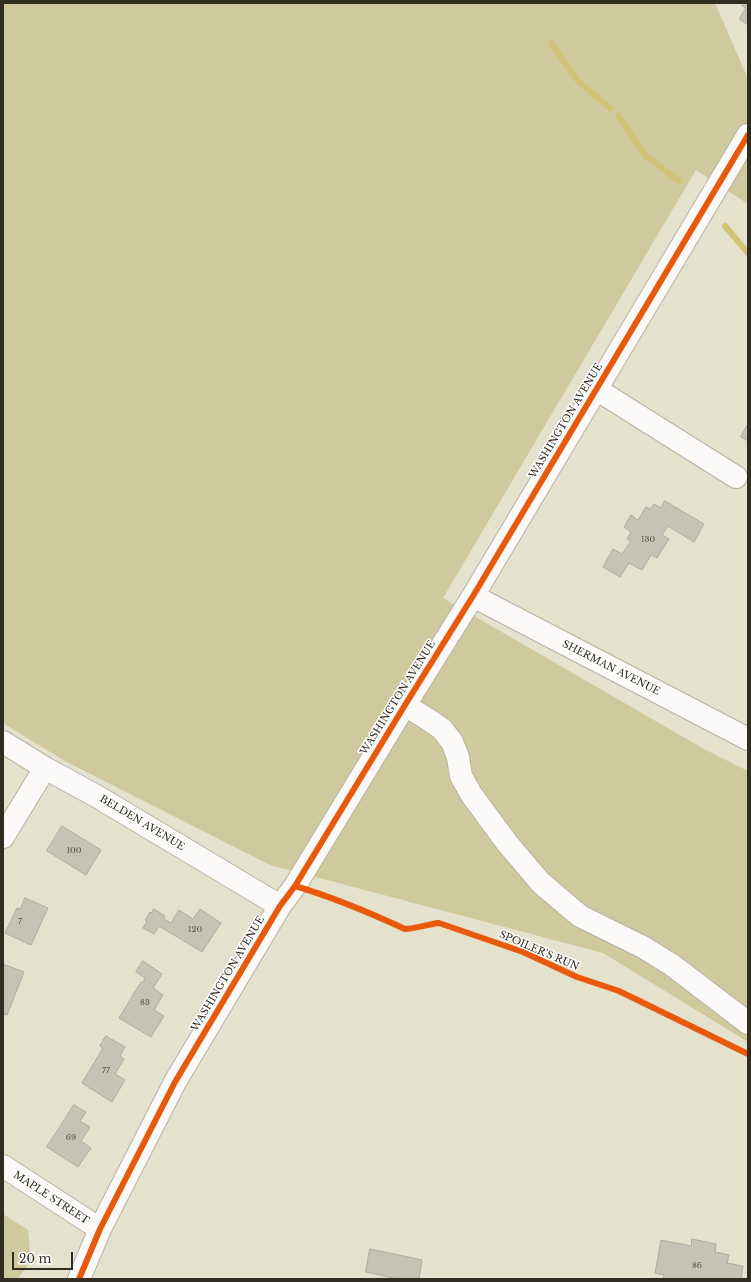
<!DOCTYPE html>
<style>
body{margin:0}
#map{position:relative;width:751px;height:1282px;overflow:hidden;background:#e4e1cd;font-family:"Libre Baskerville",serif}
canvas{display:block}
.frame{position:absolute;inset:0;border:4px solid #302d20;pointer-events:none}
.scale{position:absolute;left:12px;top:1252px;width:61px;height:18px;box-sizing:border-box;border:2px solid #302d20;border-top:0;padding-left:5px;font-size:12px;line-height:14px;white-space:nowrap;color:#302d20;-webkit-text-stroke:3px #fff;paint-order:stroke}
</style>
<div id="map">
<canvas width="751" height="1282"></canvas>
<div class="frame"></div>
<div class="scale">20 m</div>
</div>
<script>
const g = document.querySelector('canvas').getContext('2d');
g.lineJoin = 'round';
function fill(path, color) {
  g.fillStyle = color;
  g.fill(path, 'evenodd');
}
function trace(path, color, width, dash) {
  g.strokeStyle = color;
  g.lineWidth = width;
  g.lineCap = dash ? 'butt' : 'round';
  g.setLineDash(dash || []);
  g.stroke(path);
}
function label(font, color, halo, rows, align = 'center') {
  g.font = font + ' "Libre Baskerville",serif';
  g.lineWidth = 3;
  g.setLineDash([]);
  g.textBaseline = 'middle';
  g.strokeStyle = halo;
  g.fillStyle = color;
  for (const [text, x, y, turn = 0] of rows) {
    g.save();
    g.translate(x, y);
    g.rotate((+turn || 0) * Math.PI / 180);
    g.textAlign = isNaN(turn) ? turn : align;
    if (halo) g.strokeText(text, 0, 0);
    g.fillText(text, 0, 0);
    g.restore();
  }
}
fill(new Path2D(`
 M 3,3 L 715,3 L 748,79 L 748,204 L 696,170 L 443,598 L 704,749 L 748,771 L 748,1042 L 603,953 L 270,865 L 63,760 L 3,723 Z
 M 3,1214 L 28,1230 L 31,1260 L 18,1279 L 3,1279 Z`), '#d1c99e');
trace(new Path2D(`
 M 551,43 L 578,81 L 610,108
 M 618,116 L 646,156 L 679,181
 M 725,226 L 748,253`), '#d1c276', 6);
const building = new Path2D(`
 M 744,3 L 748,3 L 748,25 L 739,19 L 746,8 L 742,6 Z
 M 748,424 L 748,441 L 741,437 Z
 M 665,501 L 704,524 L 694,542 L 668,526 L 662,535 L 669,539 L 657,558 L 651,555 L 642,570 L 629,563 L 620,577 L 603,567 L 613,549 L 622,554 L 631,541 L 627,539 L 631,532 L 624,527 L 631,515 L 638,520 L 646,507 L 650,509 L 654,504 L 661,508 Z
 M 62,826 L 101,850 L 86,875 L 47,851 Z
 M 25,898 L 48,908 L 31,945 L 5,933 L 17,908 L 20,909 Z
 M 154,909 L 165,916 L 164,919 L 171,923 L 179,910 L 193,919 L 200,909 L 221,923 L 202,952 L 159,926 L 154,934 L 143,928 L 147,921 L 145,920 L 150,912 L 151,913 Z
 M 143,961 L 162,974 L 153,988 L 163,995 L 154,1010 L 164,1016 L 151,1037 L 119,1018 L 141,982 L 143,983 L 145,978 L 136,972 Z
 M 3,964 L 24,972 L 7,1015 L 3,1014 Z
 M 106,1036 L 125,1047 L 120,1056 L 124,1059 L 115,1074 L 125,1080 L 112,1102 L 82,1083 L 103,1048 L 100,1046 Z
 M 74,1105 L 86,1112 L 80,1121 L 90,1127 L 81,1141 L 91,1148 L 78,1167 L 47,1147 Z
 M 692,1239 L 716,1244 L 715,1252 L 729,1255 L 727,1263 L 743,1266 L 741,1279 L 663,1279 L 664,1275 L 655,1273 L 661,1240 L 691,1246 Z
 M 370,1249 L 422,1260 L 419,1279 L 398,1279 L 366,1272 Z`);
fill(building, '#c5c3b3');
trace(building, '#adab9b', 1);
const minor = new Path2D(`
 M 596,389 L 736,477
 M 473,596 L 748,739
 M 405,705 L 429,720 L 442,729 L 452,742 L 458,757 L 461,776 L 471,794 L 507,843 L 541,883 L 580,916 L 643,947 L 672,965 L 748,1023
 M 3,742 L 45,768 L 98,797 L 280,906
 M 3,837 L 45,768
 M 3,1166 L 100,1229
 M 79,1279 L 100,1229 L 175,1082 L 280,906 L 295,886 L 405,705 L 473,596 L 748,135`);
trace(minor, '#b5b3a4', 24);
trace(minor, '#fbfaf8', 22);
trace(new Path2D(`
 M 295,886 C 333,897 368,912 405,929 C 417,929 427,924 439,923 L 523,952 L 577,977 L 619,991 L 748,1054
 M 79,1279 L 100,1229 L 175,1082 L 280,906 L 295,886 L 405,705 L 473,596 L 748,135`), '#e8590c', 6);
label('8px', '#555245', null, [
 ["130",648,540],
 ["100",74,851],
 ["7",20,922],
 ["120",195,930],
 ["83",145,1003],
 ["77",106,1071],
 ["69",71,1138],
 ["86",697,1266]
]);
label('10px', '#302d20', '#fff', [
 ["WASHINGTON AVENUE",566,421,-59],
 ["SHERMAN AVENUE",611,668,27],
 ["WASHINGTON AVENUE",398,698,-58],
 ["BELDEN AVENUE",142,823,31],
 ["SPOILER'S RUN",539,951,23],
 ["WASHINGTON AVENUE",228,974,-59],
 ["MAPLE STREET",51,1198,33]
]);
</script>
